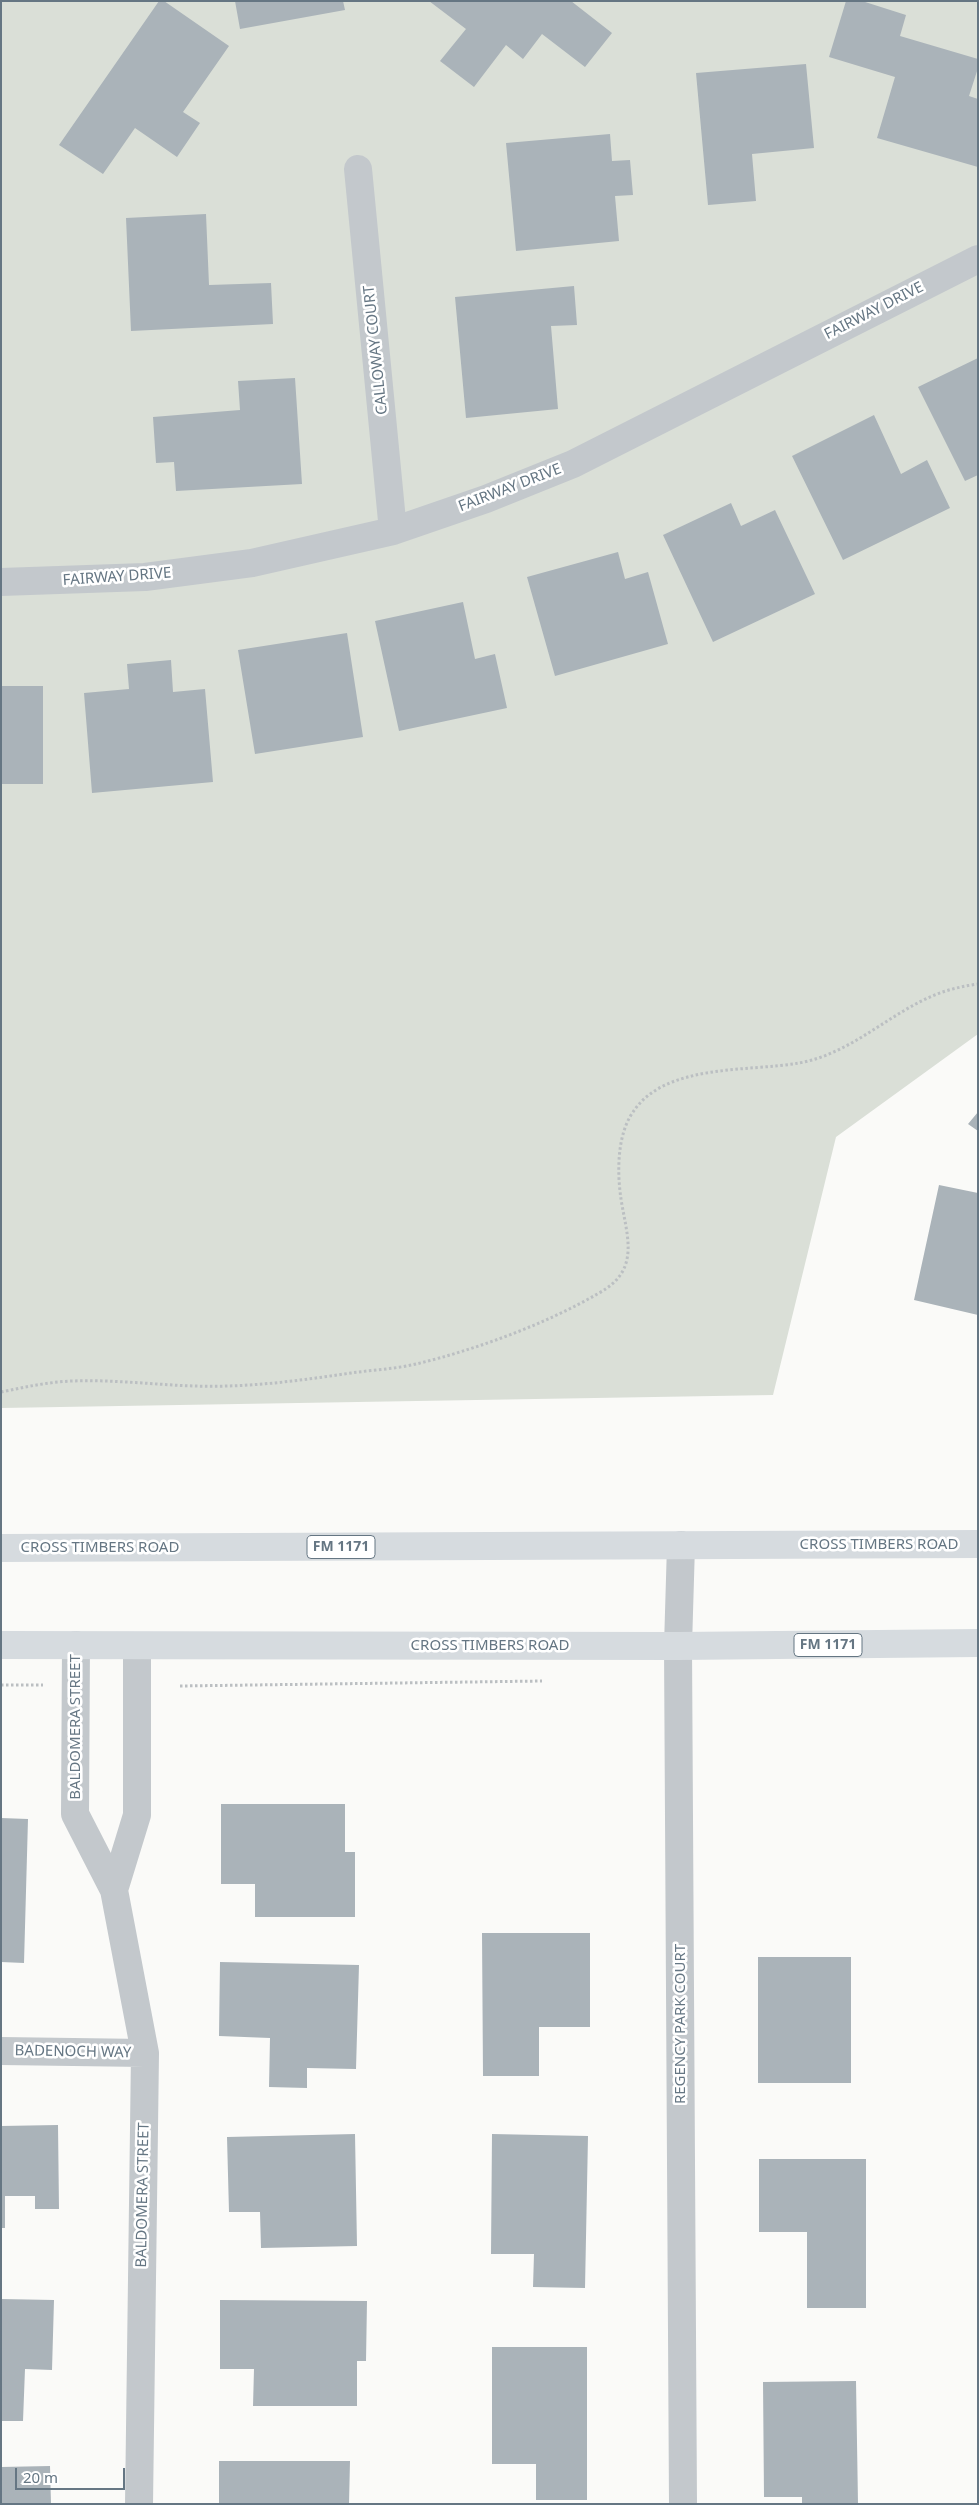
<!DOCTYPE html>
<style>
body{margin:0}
#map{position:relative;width:979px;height:2505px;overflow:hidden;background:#fafaf8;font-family:"Noto Sans",sans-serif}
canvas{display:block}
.frame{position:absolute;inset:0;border:2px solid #657683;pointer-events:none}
.scale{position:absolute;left:15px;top:2468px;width:110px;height:22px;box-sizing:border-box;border:2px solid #657683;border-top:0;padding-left:6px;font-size:15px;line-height:18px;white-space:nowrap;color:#657683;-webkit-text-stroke:4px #fff;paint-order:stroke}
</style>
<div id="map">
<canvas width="979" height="2505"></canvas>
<div class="frame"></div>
<div class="scale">20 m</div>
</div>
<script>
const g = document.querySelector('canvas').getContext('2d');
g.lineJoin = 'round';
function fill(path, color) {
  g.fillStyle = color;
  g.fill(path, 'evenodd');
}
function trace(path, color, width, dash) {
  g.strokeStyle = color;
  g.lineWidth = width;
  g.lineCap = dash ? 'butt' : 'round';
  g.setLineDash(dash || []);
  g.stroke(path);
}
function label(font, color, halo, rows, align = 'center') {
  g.font = font + ' "Noto Sans",sans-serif';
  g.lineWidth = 5;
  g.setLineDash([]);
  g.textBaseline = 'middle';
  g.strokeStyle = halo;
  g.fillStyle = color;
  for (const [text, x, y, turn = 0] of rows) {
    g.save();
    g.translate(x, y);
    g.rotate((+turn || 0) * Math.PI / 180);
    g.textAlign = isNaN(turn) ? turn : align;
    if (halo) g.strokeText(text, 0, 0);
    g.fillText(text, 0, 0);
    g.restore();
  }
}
fill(new Path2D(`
 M 1,1 L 978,1 L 978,1034 L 836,1137 L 773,1395 L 1,1408 Z`), '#dadfd7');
fill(new Path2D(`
 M 159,1 L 164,1 L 229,46 L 183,112 L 200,123 L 177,157 L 135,128 L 103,174 L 59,145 Z
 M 235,1 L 343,1 L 345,10 L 240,29 Z
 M 429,1 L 571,1 L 612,33 L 585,67 L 542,34 L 523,59 L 506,45 L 474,87 L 440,61 L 466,29 Z
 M 846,1 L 862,1 L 906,15 L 900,36 L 978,59 L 978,68 L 969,96 L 978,99 L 978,167 L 877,138 L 895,77 L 829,57 Z
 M 806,64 L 814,148 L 752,154 L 756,201 L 708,205 L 696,73 Z
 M 610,134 L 612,161 L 630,160 L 633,195 L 615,196 L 619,241 L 516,251 L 506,143 Z
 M 206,214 L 209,285 L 271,283 L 273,324 L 131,331 L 126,218 Z
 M 574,286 L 577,325 L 551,326 L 558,409 L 466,418 L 455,297 Z
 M 978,358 L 978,475 L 965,481 L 918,387 Z
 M 295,378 L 302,484 L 176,491 L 174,462 L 156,463 L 153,417 L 240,410 L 238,381 Z
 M 874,415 L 901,474 L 927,460 L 950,508 L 843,560 L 792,456 Z
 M 731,503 L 741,526 L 775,510 L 815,594 L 713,642 L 663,535 Z
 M 618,552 L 625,579 L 648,572 L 668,644 L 555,676 L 527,577 Z
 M 463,602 L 475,659 L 495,654 L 507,708 L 399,731 L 375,621 Z
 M 347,633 L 363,737 L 255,754 L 238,650 Z
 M 171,660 L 173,692 L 205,689 L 213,782 L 92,793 L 84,693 L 129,689 L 127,664 Z
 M 1,686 L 43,686 L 43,784 L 1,784 Z
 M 978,1112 L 978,1131 L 968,1124 Z
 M 939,1185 L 978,1193 L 978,1315 L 914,1300 Z
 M 221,1804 L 345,1804 L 345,1852 L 355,1852 L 355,1917 L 255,1917 L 255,1884 L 221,1884 Z
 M 1,1818 L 28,1819 L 24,1963 L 1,1962 Z
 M 482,1933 L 590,1933 L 590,2027 L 539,2027 L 539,2076 L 483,2076 Z
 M 758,1957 L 851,1957 L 851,2083 L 758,2083 Z
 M 220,1962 L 359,1965 L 356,2069 L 307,2068 L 307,2088 L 269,2087 L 270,2038 L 219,2036 Z
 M 58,2125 L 59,2209 L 35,2209 L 35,2196 L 5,2196 L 5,2228 L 1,2228 L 1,2126 Z
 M 355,2134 L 357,2246 L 261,2248 L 260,2212 L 229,2212 L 227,2137 Z
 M 492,2134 L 588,2136 L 585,2288 L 533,2287 L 534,2254 L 491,2254 Z
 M 759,2159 L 866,2159 L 866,2308 L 807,2308 L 807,2232 L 759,2232 Z
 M 1,2299 L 54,2300 L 52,2370 L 25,2369 L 23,2421 L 1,2421 Z
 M 220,2300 L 367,2301 L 366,2361 L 357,2361 L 357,2406 L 253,2406 L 254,2369 L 220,2369 Z
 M 492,2347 L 587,2347 L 587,2500 L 536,2500 L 536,2464 L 492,2464 Z
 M 856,2381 L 858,2504 L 802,2504 L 802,2497 L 764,2497 L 763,2382 Z
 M 219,2461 L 350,2461 L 349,2504 L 219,2504 Z
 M 50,2466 L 51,2504 L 1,2504 L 1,2467 Z`), '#aab3b9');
trace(new Path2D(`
 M 1,1392 C 25,1387 48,1382 72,1381 C 124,1379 175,1388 227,1386 C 268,1385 310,1379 351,1373 C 372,1370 395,1369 416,1364 C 475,1350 546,1324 599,1293 C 641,1270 627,1237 621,1199 C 617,1172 617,1135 633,1112 C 665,1063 749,1072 799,1063 C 851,1054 889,1013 937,994 C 950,989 964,986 978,984
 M 1,1685 L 43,1685
 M 180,1686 L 542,1681`), '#bbbfc2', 3, [2.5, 2.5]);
trace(new Path2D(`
 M 358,169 L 393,531
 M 1,582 L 145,577 L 252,563 L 393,531 L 486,499 L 573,464 L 978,259
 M 681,1545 L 678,1646 L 683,2504
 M 76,1645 L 75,1814 L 114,1890 L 137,1815 L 137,1646
 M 114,1890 L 145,2053 L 139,2504
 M 1,2051 L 145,2053`), '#c3c8cc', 28);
trace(new Path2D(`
 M 1,1548 L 978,1544
 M 1,1645 L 678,1646 L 978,1643`), '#d6dbdf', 28);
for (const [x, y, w] of [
 [341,1547,68],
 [828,1645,68]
]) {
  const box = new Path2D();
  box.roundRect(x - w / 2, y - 11.5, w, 23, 4);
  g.fillStyle = '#fff';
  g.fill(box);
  trace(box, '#657683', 1);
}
label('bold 14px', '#657683', null, [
 ["FM 1171",341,1547],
 ["FM 1171",828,1645]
]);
label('15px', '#657683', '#fff', [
 ["FAIRWAY DRIVE",874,311,-27],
 ["CALLOWAY COURT",376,350,-96],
 ["FAIRWAY DRIVE",510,488,-21],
 ["FAIRWAY DRIVE",117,577,-4],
 ["CROSS TIMBERS ROAD",879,1545],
 ["CROSS TIMBERS ROAD",100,1548],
 ["CROSS TIMBERS ROAD",490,1646],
 ["BALDOMERA STREET",76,1727,-90],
 ["REGENCY PARK COURT",681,2024,-90],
 ["BADENOCH WAY",73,2052,1],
 ["BALDOMERA STREET",143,2195,-89]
]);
</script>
